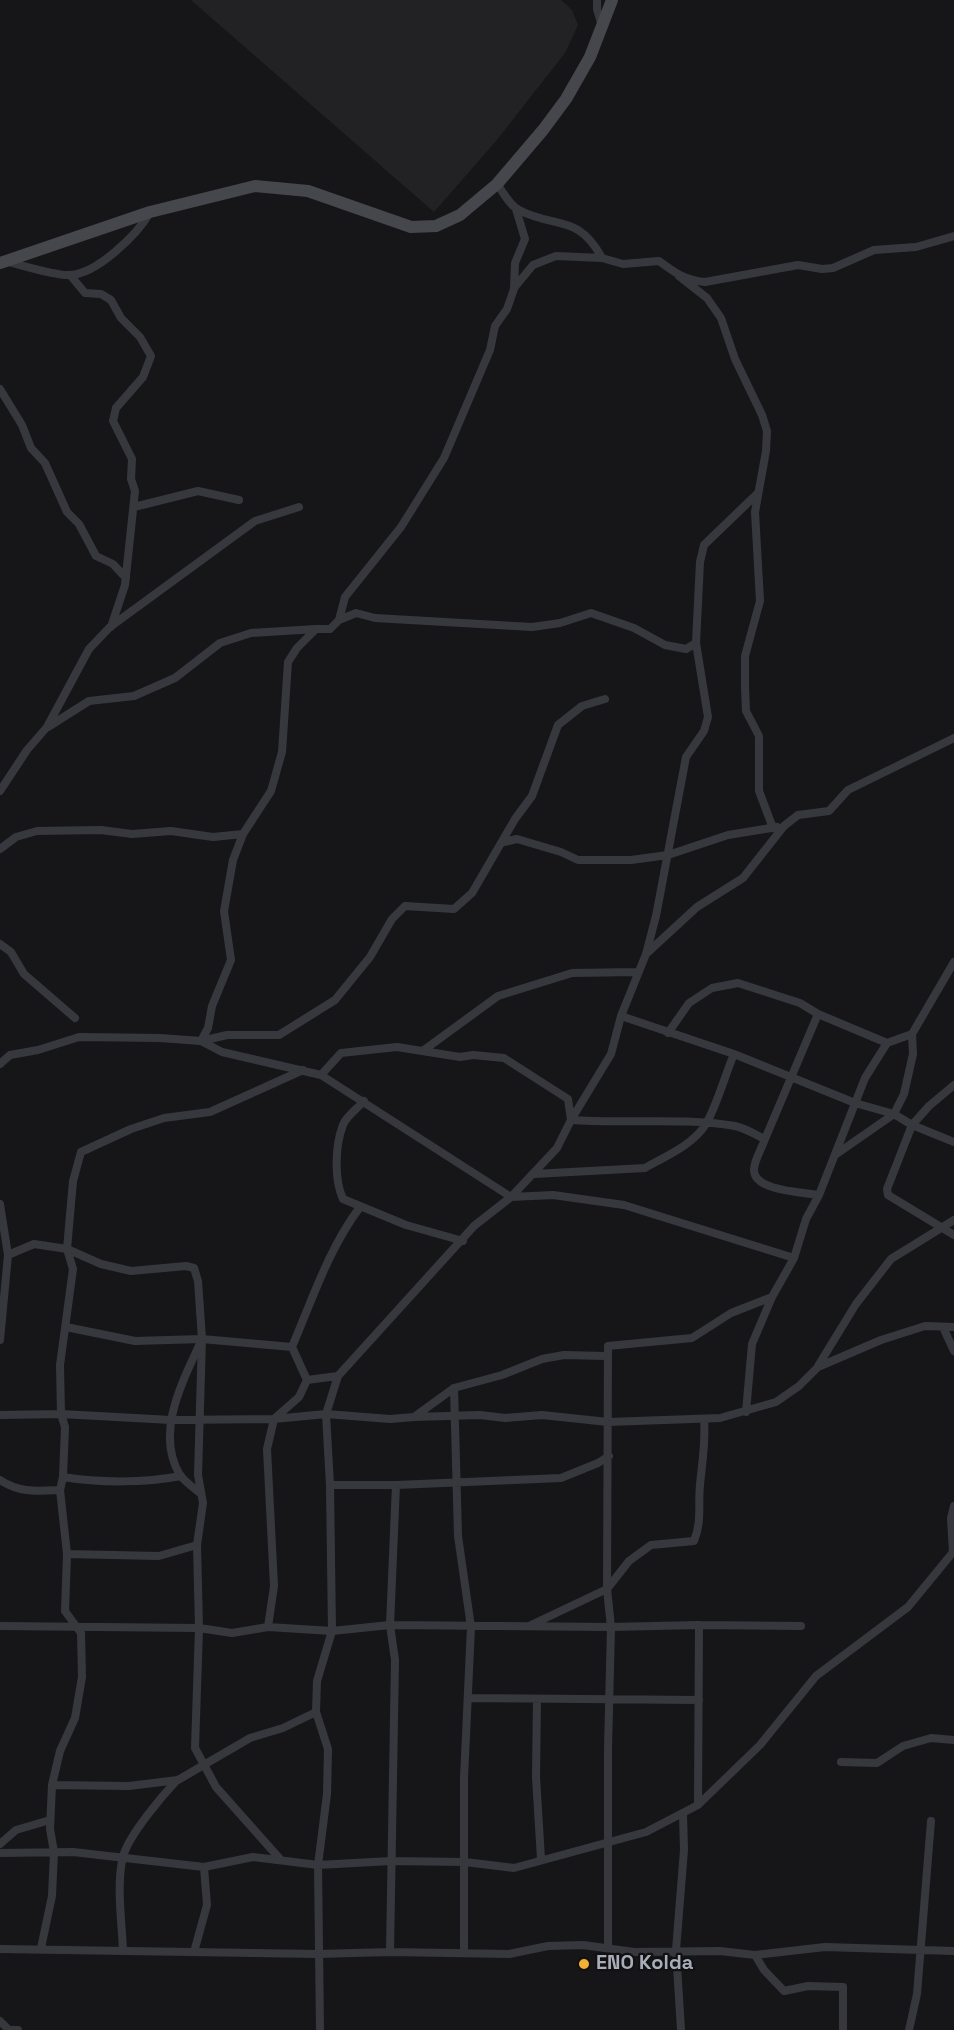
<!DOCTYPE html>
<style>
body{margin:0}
canvas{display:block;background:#161618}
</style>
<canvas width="954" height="2030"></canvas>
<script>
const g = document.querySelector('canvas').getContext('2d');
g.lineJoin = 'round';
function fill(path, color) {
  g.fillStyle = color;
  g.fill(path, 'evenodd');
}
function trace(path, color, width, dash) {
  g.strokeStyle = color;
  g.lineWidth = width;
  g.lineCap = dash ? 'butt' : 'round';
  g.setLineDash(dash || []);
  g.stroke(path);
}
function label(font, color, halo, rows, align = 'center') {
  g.font = font + ' "Space Grotesk",sans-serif';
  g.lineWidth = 4.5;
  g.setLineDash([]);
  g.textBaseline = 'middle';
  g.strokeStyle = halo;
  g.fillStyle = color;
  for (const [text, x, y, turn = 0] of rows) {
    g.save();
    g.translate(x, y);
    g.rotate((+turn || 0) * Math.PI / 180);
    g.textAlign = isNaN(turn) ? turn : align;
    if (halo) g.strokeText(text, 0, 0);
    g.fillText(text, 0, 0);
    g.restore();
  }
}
fill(new Path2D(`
 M 191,0 L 561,0 L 572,10 L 578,25 L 565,53 L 496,141 L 434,212 Z`), '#222225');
trace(new Path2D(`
 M 597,0 L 597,9 L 602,26
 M 497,184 C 503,192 510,206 519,210 C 555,229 578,213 602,258 L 623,264 L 659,261 C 675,273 685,280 705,282 L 798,265 L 822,269 L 833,268 L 874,250 L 916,247 L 954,236
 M 5,261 C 21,265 55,276 70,275 C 97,274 138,234 150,212
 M 70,275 L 85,293 L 101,294 L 111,300 L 121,318 L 140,337 L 151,356 L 143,377 L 116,408 L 113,421 L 132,459 L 131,479 L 135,491 L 125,585 L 111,627
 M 679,276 L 707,298 L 721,318 L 735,359 L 762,415 L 767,431 L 766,451 L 755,512 L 760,601 L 745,656 L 745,687 L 746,711 L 759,736 L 759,791 L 773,828
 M 514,288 L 533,265 L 556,256 L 602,258
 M 0,389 L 22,425 L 31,448 L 45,463 L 67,512 L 79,524 L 96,556 L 113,564 L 126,578
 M 134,507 L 198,491 L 239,500
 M 339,620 L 356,613 L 375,618 L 532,627 L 560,623 L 591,613 L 634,628 L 665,645 L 686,649 L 696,643
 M 48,727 L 89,701 L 134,696 L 175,678 L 220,643 L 251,633 L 316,629
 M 0,791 L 27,750 L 47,727 L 89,649 L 110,627 L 255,521 L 299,507
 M 504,842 L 517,839 L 561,852 L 578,860 L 631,860 L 668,855 L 728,835 L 777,827
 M 0,849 L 16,837 L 37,831 L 101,830 L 132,834 L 171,831 L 213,837 L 243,834
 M 0,944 L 11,952 L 24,974 L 75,1018
 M 646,954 L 697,907 L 743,878 L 784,826 L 798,815 L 829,811 L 848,790 L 954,738
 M 621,1016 L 734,1054 L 855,1103 L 894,1114 L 912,1125 L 954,1142
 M 668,1033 L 689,1003 L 712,988 L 738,983 L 800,1003 L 818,1014
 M 201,1041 L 208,1028 L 212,1006 L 231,960 L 224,911 L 233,860 L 243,834 L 271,791 L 282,752 L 288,662 L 297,648 L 316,629 L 330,629 L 339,620 L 345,597 L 401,527 L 444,458 L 490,350 L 495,326 L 507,309 L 514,289 L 515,263 L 525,239 L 516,209
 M 201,1041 L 227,1035 L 279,1035 L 335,1000 L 370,957 L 392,919 L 405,906 L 454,909 L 472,893 L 515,819 L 532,796 L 558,725 L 582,706 L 605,699
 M 424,1050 L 498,996 L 572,973 L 637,972
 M 0,1064 L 10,1055 L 38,1050 L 79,1037 L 160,1038 L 201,1041 L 222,1052 L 321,1075 L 341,1053 L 397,1047 L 460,1057 L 473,1055 L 504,1058 L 568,1099 L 571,1120 C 625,1124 681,1117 735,1126 C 745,1128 756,1135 765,1139 L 818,1014 L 887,1043
 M 321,1075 L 511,1197 L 553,1195 L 624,1205 L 794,1258
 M 954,1085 L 929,1106 L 912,1125 L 887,1189 L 888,1195 L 954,1235
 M 364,1101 C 358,1108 346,1116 343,1125 C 335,1145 334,1180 343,1199 L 406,1225 L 463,1241
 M 765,1139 C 762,1148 754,1160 754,1170 C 754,1191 802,1192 819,1195
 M 835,1155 L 894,1114 L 904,1094 L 913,1054 L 912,1034
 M 534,1174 L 645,1168 C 666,1156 693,1145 706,1124 C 717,1105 725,1075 734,1054
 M 0,1204 L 8,1255
 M 66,1327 L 135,1341 L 202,1339
 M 943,1327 L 954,1351
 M 0,1340 L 8,1255 L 34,1244 L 67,1249 L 101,1264 L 131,1271 L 186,1266 L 194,1268 L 198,1281 L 202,1339 L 198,1475 L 203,1503 L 197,1545 L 199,1628 L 195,1748 L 216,1787 L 280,1859
 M 818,1366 L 856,1304 L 891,1259 L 954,1220
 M 307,1380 L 292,1347 C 312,1300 329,1248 360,1207
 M 454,1388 L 458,1536 L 471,1627 L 464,1778 L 464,1953
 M 746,1412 L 752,1344 L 772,1297 L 794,1258 L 806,1219 L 819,1195 L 865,1078 L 887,1043 L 912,1034 L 954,962
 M 0,1415 L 61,1414 L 171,1420 L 274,1419 L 326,1414 L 390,1419 L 414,1417 L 454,1388 L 502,1375 L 542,1359 L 564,1355 L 606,1356
 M 414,1417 L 480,1415 L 505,1418 L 542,1415 L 608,1422 L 720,1418 L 776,1402 L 799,1386 L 818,1367 L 881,1340 L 925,1326 L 954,1327
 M 63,1477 C 100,1483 144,1483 181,1476
 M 0,1480 C 20,1493 36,1491 60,1490
 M 330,1485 L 396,1485
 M 200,1493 C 194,1488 185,1482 180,1475 C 154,1432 184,1379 202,1339 L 292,1347
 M 953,1552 L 951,1518 L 954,1506
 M 67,1554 L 159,1556 L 197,1545
 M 531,1625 L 607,1589 L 629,1561 L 651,1545 L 694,1541 C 702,1522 698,1505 700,1485 C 702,1462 706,1442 704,1419
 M 699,1625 L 801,1626
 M 0,1626 L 199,1628 L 232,1633 L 268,1627 L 332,1631 L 390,1625 L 396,1485 L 561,1478 L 598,1463 L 609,1456
 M 268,1627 L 274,1586 L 267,1449 L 274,1419 L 299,1397 L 307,1380 L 338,1376
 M 468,1698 L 699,1700
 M 537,1699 L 536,1777 L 541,1859
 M 841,1762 L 877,1763 L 903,1746 L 931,1738 L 954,1740
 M 52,1785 L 129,1786 L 178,1780 L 250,1738 L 283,1728 L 316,1712
 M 0,1844 L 16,1830 L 50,1820
 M 0,1853 L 73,1852 L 204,1867 L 253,1857 L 318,1865 L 391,1861 L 465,1862 L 514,1868 L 646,1832 L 698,1805
 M 41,1948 L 52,1896 L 54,1852 L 50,1829 L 52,1785 L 60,1751 L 75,1718 L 82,1677 L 81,1633 L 65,1611 L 67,1554 L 60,1490 L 63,1477 L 65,1427 L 61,1414 L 60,1365 L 73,1269 L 67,1249 L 73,1181 L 81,1152 L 131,1129 L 164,1118 L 210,1112 L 303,1070
 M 608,1948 L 608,1748 L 611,1627 L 607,1589 L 608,1346 L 692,1338 L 731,1313 L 772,1297
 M 0,1949 L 318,1954 L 390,1952 L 395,1660 L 390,1625 L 611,1627 L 699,1625 L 698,1805 L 760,1745 L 816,1676 L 908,1607 L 954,1551
 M 123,1951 C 122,1923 116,1884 123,1857 C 128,1836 162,1796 177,1780
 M 194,1952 L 207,1905 L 204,1867
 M 390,1952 L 509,1954 L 548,1946 L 583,1945 L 634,1952 L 720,1951 L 755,1955 L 764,1970 L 784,1991 L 808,1986 L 843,1987 L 843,2030
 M 755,1955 L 825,1947 L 954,1951
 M 0,2021 L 9,2030 L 18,2030
 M 320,2030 L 318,1865 L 327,1794 L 328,1749 L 316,1712 L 317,1681 L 332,1631 L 330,1485 L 326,1414 L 338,1376 L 474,1226 L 511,1197 L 557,1148 L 571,1120 L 611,1054 L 621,1016 L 646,954 L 656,916 L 686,757 L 704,731 L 708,717 L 696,643 L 700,562 L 704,545 L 757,494
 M 681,2030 L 676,1950 L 684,1850 L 683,1814
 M 909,2030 L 917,1994 L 931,1821`), '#37383d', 8);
trace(new Path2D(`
 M 0,263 L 150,212 L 255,186 L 308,191 L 411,227 L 436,226 L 460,215 L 497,184 L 543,130 L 566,99 L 590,57 L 612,0`), '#45474d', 12);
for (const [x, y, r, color] of [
 [584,1964,6,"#f2b134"]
]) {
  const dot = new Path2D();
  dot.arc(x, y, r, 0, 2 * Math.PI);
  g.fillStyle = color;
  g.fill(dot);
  trace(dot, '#111113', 2);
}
label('bold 20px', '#a8adb8', '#111113', [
 ["ENO Kolda",596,1964]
], 'left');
</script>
